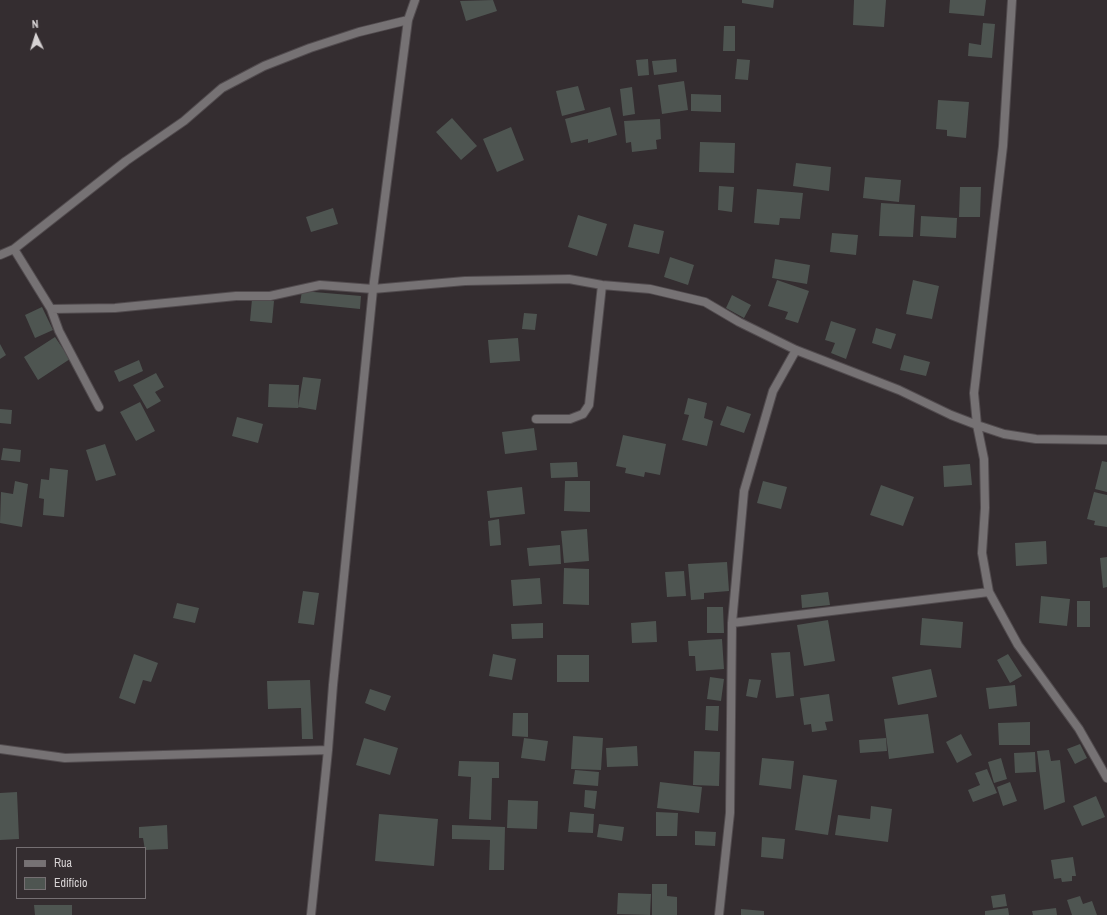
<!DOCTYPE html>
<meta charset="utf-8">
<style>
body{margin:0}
#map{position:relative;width:1107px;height:915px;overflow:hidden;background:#342d30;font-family:"Archivo Narrow",sans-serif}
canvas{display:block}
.legend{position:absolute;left:16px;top:847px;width:130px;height:52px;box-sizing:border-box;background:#342d30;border:1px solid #756f72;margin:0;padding:5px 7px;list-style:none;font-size:12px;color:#d7d3d4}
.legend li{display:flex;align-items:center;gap:8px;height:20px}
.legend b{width:20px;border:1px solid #756f72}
.north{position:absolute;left:16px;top:16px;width:40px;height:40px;-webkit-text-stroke:3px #342d30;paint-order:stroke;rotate:356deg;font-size:11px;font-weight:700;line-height:16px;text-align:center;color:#d7d3d4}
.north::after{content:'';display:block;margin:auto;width:14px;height:18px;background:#d7d3d4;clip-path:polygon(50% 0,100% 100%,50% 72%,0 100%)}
</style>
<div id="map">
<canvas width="1107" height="915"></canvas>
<ul class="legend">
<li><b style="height:5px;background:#767274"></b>Rua</li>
<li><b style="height:11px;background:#4e5551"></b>Edifício</li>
</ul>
<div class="north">N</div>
</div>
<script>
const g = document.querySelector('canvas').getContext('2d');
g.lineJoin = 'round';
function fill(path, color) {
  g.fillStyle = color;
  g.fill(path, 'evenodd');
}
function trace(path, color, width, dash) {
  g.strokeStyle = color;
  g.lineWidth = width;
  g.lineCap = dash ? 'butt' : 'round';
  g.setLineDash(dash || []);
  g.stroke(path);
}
fill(new Path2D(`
 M 493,0 L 497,11 L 466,21 L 460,1 Z
 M 742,0 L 774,0 L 773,8 L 742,3 Z
 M 854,0 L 886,0 L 884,27 L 853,25 Z
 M 950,0 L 986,0 L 984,16 L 949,13 Z
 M 983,23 L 995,24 L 992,58 L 968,56 L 969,43 L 981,45 Z
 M 724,26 L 735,26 L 735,51 L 723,51 Z
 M 648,59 L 649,75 L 638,76 L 636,60 Z
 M 676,59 L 677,72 L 654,75 L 652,61 Z
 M 737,59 L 750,60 L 748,80 L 735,79 Z
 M 684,81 L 688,110 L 662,114 L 658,85 Z
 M 578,86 L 585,110 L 562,116 L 556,91 Z
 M 632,87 L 635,114 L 623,116 L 620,89 Z
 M 691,94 L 721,95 L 721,112 L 691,111 Z
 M 938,100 L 969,102 L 966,138 L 947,136 L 947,130 L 936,129 Z
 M 610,107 L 617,135 L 588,143 L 588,139 L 571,143 L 565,119 Z
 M 452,118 L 477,146 L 461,160 L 436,132 Z
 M 660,119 L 661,139 L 656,140 L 657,149 L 632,152 L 631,142 L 626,143 L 624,121 Z
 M 511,127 L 524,160 L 497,172 L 483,139 Z
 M 700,142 L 735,143 L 734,173 L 699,172 Z
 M 796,163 L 831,167 L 829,191 L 793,186 Z
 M 865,177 L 901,180 L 899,202 L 863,198 Z
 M 719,186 L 734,187 L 732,212 L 718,210 Z
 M 960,187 L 981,187 L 980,217 L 959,217 Z
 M 757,189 L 803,193 L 800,219 L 780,218 L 779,225 L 754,223 Z
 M 881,203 L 915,205 L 913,237 L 879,236 Z
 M 333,208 L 338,224 L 311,232 L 306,217 Z
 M 578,215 L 607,224 L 597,256 L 568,247 Z
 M 921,216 L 957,218 L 956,238 L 920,236 Z
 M 634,224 L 664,231 L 659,254 L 628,247 Z
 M 832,233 L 858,235 L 856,255 L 830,252 Z
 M 670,257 L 694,265 L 688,285 L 664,277 Z
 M 775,259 L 810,265 L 807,284 L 772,278 Z
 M 777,280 L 809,291 L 798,323 L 785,319 L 788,312 L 768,306 Z
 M 913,280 L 939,286 L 932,319 L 906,314 Z
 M 302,291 L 361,296 L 360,309 L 300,303 Z
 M 732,295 L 751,305 L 744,318 L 726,308 Z
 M 252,299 L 274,301 L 272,323 L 250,321 Z
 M 42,307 L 53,330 L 35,338 L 25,315 Z
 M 524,313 L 537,314 L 535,330 L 522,329 Z
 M 831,321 L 856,329 L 846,359 L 831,353 L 835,343 L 825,340 Z
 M 876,328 L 896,334 L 891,349 L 872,343 Z
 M 55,337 L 70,359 L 38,380 L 24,357 Z
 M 518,338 L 520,361 L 490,363 L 488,340 Z
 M 0,344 L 6,355 L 0,359 Z
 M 904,355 L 930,362 L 926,376 L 900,370 Z
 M 139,360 L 143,371 L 119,382 L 114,371 Z
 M 156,373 L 164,387 L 155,392 L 161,401 L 147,409 L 133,385 Z
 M 303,377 L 321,379 L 316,410 L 298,407 Z
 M 269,384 L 299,385 L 298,408 L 268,407 Z
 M 688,398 L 707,403 L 704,418 L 713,421 L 707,446 L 682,440 L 689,415 L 684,414 Z
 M 140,402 L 155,431 L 136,441 L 120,412 Z
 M 727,406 L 751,414 L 744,433 L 720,425 Z
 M 0,409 L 12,410 L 11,424 L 0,423 Z
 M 237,417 L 263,424 L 258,443 L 232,436 Z
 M 534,428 L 537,450 L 505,454 L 502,432 Z
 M 623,435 L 666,444 L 660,475 L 645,472 L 644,477 L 625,473 L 626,468 L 616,466 Z
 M 105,444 L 116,475 L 96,481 L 86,450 Z
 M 3,448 L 21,450 L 20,462 L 1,460 Z
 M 1102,461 L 1107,462 L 1107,492 L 1095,489 Z
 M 577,462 L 578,477 L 551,478 L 550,463 Z
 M 970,464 L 972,485 L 944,487 L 943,466 Z
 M 50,468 L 68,470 L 64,517 L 43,515 L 44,499 L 39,498 L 41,479 L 49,480 Z
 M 15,481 L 28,484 L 22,527 L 0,523 L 1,492 L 13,494 Z
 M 565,481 L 590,481 L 590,512 L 564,511 Z
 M 763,481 L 787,487 L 781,509 L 757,503 Z
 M 881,485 L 914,497 L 903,526 L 870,515 Z
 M 522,487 L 525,514 L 490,518 L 487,491 Z
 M 1094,492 L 1107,495 L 1107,527 L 1094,525 L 1095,521 L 1087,519 Z
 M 499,519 L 501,545 L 490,546 L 488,521 Z
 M 587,529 L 589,561 L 564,563 L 561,531 Z
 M 1046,541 L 1047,564 L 1016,566 L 1015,543 Z
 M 560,545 L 561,564 L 529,566 L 527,548 Z
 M 1107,557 L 1107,587 L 1103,588 L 1100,558 Z
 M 727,562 L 729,591 L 704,593 L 704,599 L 691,600 L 688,564 Z
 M 564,568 L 589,569 L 589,605 L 563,604 Z
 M 684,571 L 686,596 L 667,597 L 665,572 Z
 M 540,578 L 542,604 L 513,606 L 511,580 Z
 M 303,591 L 319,593 L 314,625 L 298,623 Z
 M 828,592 L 830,605 L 802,608 L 801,595 Z
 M 1041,596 L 1070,599 L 1067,626 L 1039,623 Z
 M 1077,601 L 1090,601 L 1090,627 L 1077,627 Z
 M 177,603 L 199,608 L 195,623 L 173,618 Z
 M 707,607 L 723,607 L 724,633 L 707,633 Z
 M 922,618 L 963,622 L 961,648 L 920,645 Z
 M 828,620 L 835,661 L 804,666 L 797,625 Z
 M 656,621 L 657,642 L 632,643 L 631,623 Z
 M 543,623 L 543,638 L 512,639 L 511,624 Z
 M 722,639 L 724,669 L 696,671 L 695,656 L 689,656 L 688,641 Z
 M 790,652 L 794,696 L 776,698 L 771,653 Z
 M 134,654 L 158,663 L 151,682 L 143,680 L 135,704 L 119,698 Z
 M 493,654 L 516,659 L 512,680 L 489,676 Z
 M 1008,654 L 1022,676 L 1010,683 L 997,660 Z
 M 557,655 L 589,655 L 589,682 L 557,682 Z
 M 931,669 L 937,697 L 898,705 L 892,677 Z
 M 710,677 L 724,679 L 721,701 L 707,699 Z
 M 749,679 L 761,680 L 757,698 L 746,696 Z
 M 310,680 L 313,739 L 302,739 L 301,708 L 268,709 L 267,681 Z
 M 1015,685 L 1017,706 L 989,709 L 986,688 Z
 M 370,689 L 391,696 L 385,711 L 365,703 Z
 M 829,694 L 833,721 L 825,722 L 827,730 L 812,732 L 811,724 L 804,725 L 800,698 Z
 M 706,706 L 719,706 L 718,731 L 705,730 Z
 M 513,713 L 528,713 L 528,737 L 512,736 Z
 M 928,714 L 934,753 L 889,759 L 884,719 Z
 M 1030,722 L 1030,745 L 999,745 L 998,723 Z
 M 961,734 L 972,755 L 957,763 L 946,742 Z
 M 573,736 L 603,738 L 601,770 L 571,769 Z
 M 364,738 L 398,748 L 390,775 L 356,765 Z
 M 524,738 L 548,741 L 545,761 L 521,758 Z
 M 886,738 L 887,751 L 860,753 L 859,740 Z
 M 1080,744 L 1087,758 L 1075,764 L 1067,749 Z
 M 637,746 L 638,766 L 607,767 L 606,748 Z
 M 1049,750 L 1051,761 L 1060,760 L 1065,802 L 1044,810 L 1037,751 Z
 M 694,751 L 720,752 L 719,786 L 693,785 Z
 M 1035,752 L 1036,772 L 1015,773 L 1014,753 Z
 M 762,758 L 794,761 L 791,789 L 759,785 Z
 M 1001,758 L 1007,779 L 994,783 L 988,762 Z
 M 459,761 L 499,762 L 499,778 L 492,778 L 491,820 L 469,819 L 471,777 L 458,776 Z
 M 987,769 L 997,793 L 973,802 L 968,790 L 980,785 L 975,773 Z
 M 575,770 L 599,772 L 598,786 L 573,784 Z
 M 803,775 L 837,780 L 828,835 L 795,830 Z
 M 660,782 L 702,787 L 699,813 L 657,808 Z
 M 1010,782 L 1017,801 L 1003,806 L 997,787 Z
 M 585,790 L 597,791 L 595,809 L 584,807 Z
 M 17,792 L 19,839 L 0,840 L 0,793 Z
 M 1096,796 L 1105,817 L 1082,826 L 1073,806 Z
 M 508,800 L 538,801 L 537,829 L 507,828 Z
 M 871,806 L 892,809 L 888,842 L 835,835 L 838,815 L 870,819 Z
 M 570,812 L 594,814 L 593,833 L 568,832 Z
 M 656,812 L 678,813 L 677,836 L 656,836 Z
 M 379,814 L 438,819 L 434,866 L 375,861 Z
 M 599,824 L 624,827 L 622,841 L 597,837 Z
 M 167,825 L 168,849 L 145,850 L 143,838 L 139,838 L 139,827 Z
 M 452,825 L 505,827 L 504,870 L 489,870 L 490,840 L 452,839 Z
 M 695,831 L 716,832 L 715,846 L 695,845 Z
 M 762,837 L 785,839 L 783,859 L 761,857 Z
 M 1073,857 L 1076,876 L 1072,876 L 1072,881 L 1062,882 L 1061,878 L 1054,879 L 1051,860 Z
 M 652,884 L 667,884 L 667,896 L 677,897 L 677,915 L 652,915 Z
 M 618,893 L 651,894 L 650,915 L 617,914 Z
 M 1005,894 L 1007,906 L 993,908 L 991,896 Z
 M 1080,896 L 1083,904 L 1092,901 L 1097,915 L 1072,915 L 1067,900 Z
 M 34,905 L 72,905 L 72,915 L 35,915 Z
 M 1008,908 L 1009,915 L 985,915 L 985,911 Z
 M 1056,908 L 1057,915 L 1033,915 L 1032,911 Z
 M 741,909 L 764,911 L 764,915 L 741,915 Z`), '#4e5551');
const street = new Path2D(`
 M 14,249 L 51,309 L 115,308 L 236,296 L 270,296 L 320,285 L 373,289 L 465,281 L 569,279 L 602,285 L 650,289 L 705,302 L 739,322 L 796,350 L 899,390 L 951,415 L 977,425 L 974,393 L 1003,146 L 1012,0
 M 0,255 L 14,249 L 126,161 L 184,121 L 222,88 L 264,66 L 310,48 L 359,32 L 408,20
 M 51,309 L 59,331 L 99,407
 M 536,419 L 570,419 L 583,414 L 589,405 L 602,285
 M 977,425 L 984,459 L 985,508 L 982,553 L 989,592 L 1018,645 L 1079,729 L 1107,778
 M 977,425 L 1004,434 L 1036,439 L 1107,440
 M 732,623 L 989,592
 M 0,749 L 65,758 L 328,750
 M 311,915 L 328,750 L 333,685 L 373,289 L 408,20 L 415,0
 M 719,915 L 730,813 L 732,623 L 744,491 L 773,391 L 796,350`);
trace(street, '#514b4e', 10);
trace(street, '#767274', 8);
</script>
